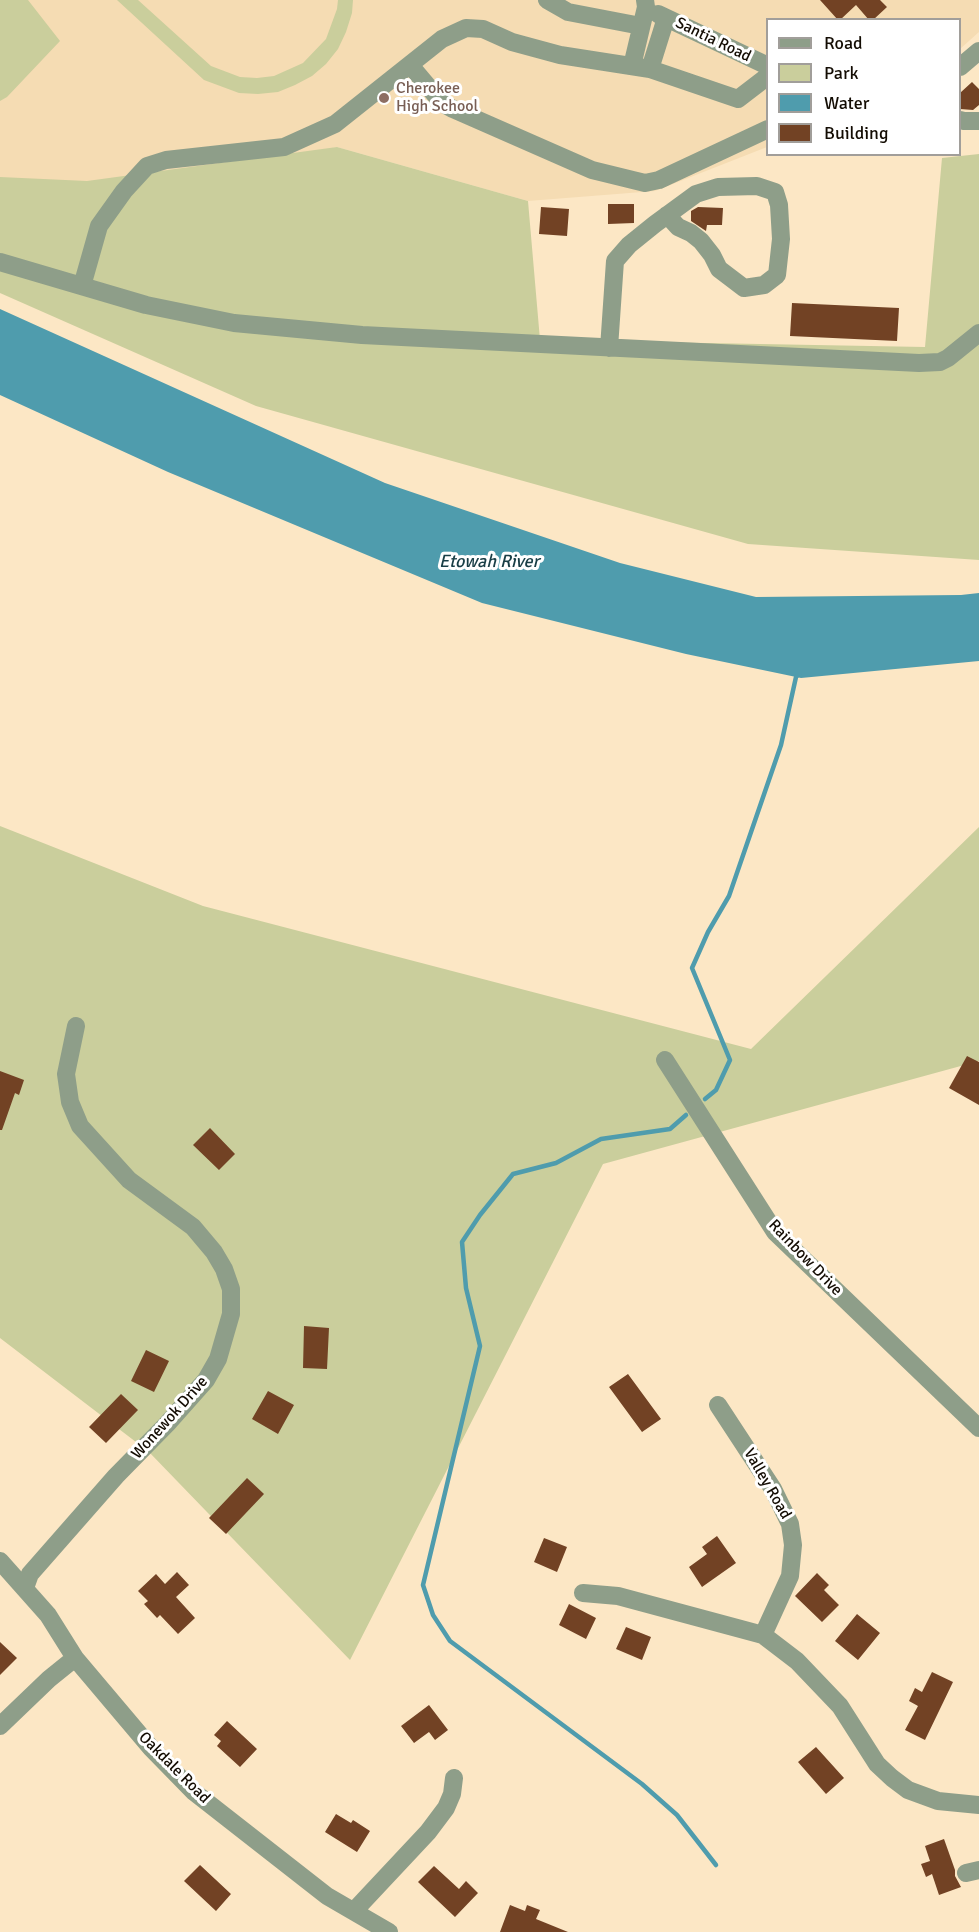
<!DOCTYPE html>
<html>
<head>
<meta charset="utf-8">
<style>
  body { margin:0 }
  #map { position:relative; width:979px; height:1932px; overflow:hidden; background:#fce7c5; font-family:Signika,sans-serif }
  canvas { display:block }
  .legend { position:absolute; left:766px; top:18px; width:195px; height:138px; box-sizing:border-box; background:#fff; border:2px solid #a19e9a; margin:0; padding:8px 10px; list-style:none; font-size:18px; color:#130c03 }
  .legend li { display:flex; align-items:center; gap:12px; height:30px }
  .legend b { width:30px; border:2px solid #a19e9a }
</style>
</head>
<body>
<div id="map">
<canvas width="979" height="1932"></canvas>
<ul class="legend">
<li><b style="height:8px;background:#8e9e89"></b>Road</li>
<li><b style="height:16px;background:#cace9c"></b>Park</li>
<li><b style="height:16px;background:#4f9cad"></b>Water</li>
<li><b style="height:16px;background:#724224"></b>Building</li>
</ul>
</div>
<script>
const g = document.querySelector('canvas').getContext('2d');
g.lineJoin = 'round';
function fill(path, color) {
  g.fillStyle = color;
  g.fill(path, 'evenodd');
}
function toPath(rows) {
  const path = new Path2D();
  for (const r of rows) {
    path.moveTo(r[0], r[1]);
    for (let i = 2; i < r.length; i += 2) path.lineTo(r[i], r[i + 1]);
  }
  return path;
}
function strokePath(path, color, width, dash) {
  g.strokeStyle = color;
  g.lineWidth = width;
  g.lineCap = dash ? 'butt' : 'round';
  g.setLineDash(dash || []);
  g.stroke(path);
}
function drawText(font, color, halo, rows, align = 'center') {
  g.font = font + ' Signika,sans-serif';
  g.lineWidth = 6;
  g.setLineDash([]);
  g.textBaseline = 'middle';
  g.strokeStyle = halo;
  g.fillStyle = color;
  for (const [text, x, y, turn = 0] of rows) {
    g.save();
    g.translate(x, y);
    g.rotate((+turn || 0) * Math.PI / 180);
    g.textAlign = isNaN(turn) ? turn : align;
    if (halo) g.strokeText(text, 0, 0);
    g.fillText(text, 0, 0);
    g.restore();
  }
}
const built = toPath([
  [0,0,979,0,979,32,960,49,960,20,768,20,767,147,655,191,528,201,337,147,0,237]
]);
const green = toPath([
  [0,0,28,0,60,41,7,97,0,101],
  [117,0,138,0,211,66,240,77,257,78,274,76,303,63,326,39,337,9,338,0,353,0,352,13,346,32,338,49,326,64,312,76,295,85,278,92,258,94,239,93,204,80],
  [337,147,528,201,540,340,925,347,942,158,979,154,979,560,748,544,256,406,0,293,0,177,87,181],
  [0,826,203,906,751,1049,979,827,979,1061,603,1164,350,1660,149,1452,0,1338]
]);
const water = toPath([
  [0,309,385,483,620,563,756,597,961,595,979,593,979,661,801,678,686,654,482,603,168,472,0,395]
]);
const stream = toPath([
  [705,1099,716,1090,730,1060,692,968,708,932,729,896,781,745,796,677,800,673],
  [686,1115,670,1129,601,1139,556,1163,513,1174,480,1215,462,1242,466,1288,480,1346,423,1585,433,1615,450,1641,642,1784,677,1815,716,1865]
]);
const building = toPath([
  [820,0,880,0,887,7,873,20,869,20,856,5,840,20,838,20],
  [972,82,979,89,979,105,973,110,960,109,960,93],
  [608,204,634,204,634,223,608,224],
  [541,207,569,209,567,236,539,234],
  [698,207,723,208,722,225,707,225,706,231,691,221,691,211],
  [792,303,899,308,897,341,790,336],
  [967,1056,979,1062,979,1105,949,1088],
  [0,1071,24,1080,19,1095,15,1093,2,1130,0,1130],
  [210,1128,235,1154,219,1170,193,1145],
  [304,1326,329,1328,327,1369,303,1368],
  [146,1350,169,1361,154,1392,131,1381],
  [628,1374,661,1419,642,1432,609,1387],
  [268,1391,294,1405,278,1434,252,1419],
  [121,1394,138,1410,106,1443,89,1427],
  [247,1478,264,1494,226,1534,209,1518],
  [717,1536,736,1563,702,1587,689,1567,707,1554,702,1547],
  [544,1538,567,1547,557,1572,534,1562],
  [177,1572,189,1585,176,1597,195,1618,178,1634,160,1615,157,1618,144,1604,148,1601,138,1591,156,1574,165,1584],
  [817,1573,829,1585,824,1590,839,1605,822,1622,795,1596],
  [569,1604,596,1618,586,1639,559,1625],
  [857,1614,880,1633,858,1660,835,1641],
  [626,1627,651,1637,642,1660,616,1649],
  [0,1642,17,1658,0,1675],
  [932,1672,953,1682,925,1740,905,1730,918,1706,909,1701,915,1688,922,1692],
  [429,1705,448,1730,435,1740,429,1732,414,1743,401,1726],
  [227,1721,257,1749,240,1767,217,1746,221,1741,214,1735],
  [816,1747,844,1778,826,1794,798,1762],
  [336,1814,351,1823,353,1820,370,1831,357,1852,325,1832],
  [944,1839,955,1870,955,1876,961,1887,939,1895,932,1874,926,1877,921,1864,930,1861,925,1846],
  [200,1865,231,1894,216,1911,184,1881],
  [434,1866,459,1889,466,1881,478,1893,455,1917,418,1882],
  [510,1905,525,1911,527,1905,540,1910,536,1919,568,1932,500,1932]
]);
const minor = toPath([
  [547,0,568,12,641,26],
  [658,14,768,66],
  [410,65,442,103,453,109,592,170,645,183,659,180,768,129],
  [632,66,646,7,645,0],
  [960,67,979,51],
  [650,69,666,18],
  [960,120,964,121,979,121],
  [0,262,146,305,234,323,362,335,919,363,940,362,948,358,979,333],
  [82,286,99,226,124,191,147,166,166,160,284,147,335,124,442,39,466,28,483,29,512,42,560,55,650,69,738,99,768,76],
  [609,348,615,261,629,245,655,224,696,194,718,187,757,186,775,192,779,205,781,239,777,275,764,285,744,288,719,269,712,255,701,241,691,233,678,227,667,215],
  [665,1060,775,1232,979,1428],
  [718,1405,773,1489,790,1524,793,1545,790,1576,763,1635],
  [0,1561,48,1615,75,1658,151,1748,194,1792,327,1896,389,1932],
  [25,1588,30,1574,116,1476,167,1424,206,1380,218,1359,231,1314,231,1289,224,1269,214,1252,193,1227,129,1180,80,1126,70,1102,66,1074,76,1026],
  [583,1593,618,1596,763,1635,797,1661,840,1706,877,1764,892,1778,908,1790,938,1801,979,1805],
  [0,1726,49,1679,75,1658],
  [966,1873,979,1870],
  [354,1911,428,1832,446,1808,452,1794,454,1778]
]);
const markers = [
  [384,98,6,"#8d6e63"]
];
const streetNames = [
  ["Santia Road",713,40,26],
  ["Rainbow Drive",805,1258,46],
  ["Wonewok Drive",170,1418,-48],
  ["Valley Road",767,1484,60],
  ["Oakdale Road",174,1768,45]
];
const educationNames = [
  ["Cherokee",396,89],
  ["High School",396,107]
];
const waterNames = [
  ["Etowah River",489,562]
];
fill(built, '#f5dcb3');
fill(green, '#cace9c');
fill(water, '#4f9cad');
strokePath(stream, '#4f9cad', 4.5);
fill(building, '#724224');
strokePath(minor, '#8e9e89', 18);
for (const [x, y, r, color] of markers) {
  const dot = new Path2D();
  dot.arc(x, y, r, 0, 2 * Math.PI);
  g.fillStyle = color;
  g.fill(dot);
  strokePath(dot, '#fff', 2);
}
drawText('16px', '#130c03', '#fff', streetNames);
drawText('16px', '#785e54', '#fff', educationNames, 'left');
drawText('italic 18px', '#193e46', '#fff', waterNames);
</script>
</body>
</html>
